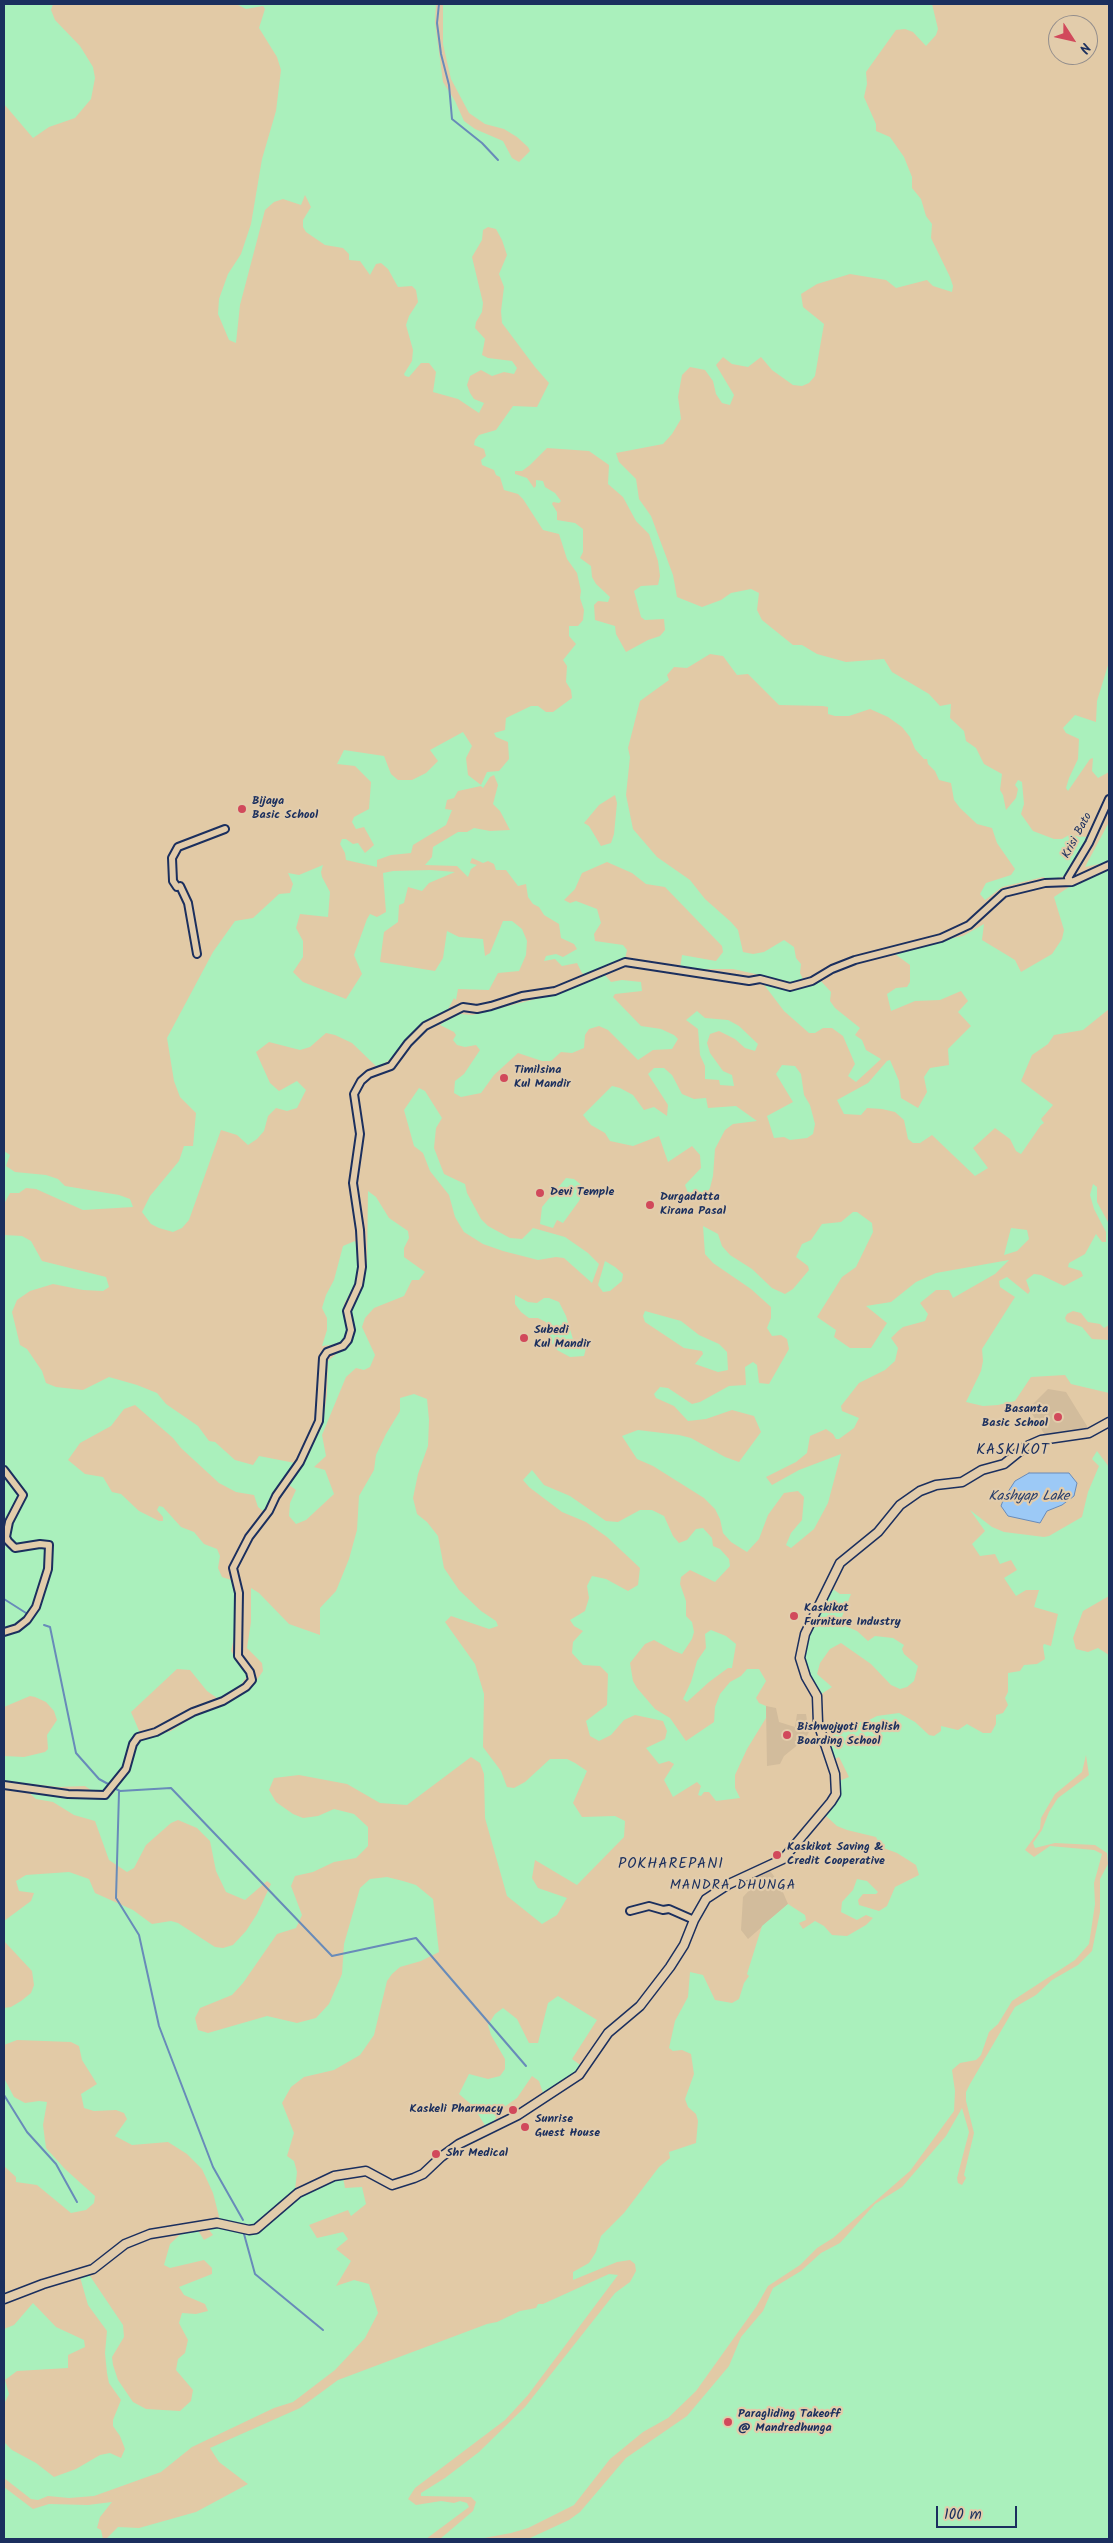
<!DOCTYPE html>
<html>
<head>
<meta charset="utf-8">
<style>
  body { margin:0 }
  #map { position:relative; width:1113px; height:2543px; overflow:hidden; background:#e2caa6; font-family:Kalam,sans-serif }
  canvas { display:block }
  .frame { position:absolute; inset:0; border:5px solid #1b2f5e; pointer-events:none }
  .north { position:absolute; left:1048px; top:15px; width:50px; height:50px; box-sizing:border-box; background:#e2ccab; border:1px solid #928d8c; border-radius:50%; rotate:125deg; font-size:14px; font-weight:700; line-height:20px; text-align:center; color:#1b2f5e }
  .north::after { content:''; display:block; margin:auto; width:18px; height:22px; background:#d1495b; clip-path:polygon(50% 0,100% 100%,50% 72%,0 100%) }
  .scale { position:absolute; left:936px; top:2506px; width:81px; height:22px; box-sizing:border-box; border:2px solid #1b2f5e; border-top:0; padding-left:6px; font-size:15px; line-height:18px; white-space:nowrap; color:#1b2f5e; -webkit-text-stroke:4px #e2ccab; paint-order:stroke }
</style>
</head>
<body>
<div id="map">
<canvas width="1113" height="2543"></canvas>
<div class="frame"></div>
<div class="north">N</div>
<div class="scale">100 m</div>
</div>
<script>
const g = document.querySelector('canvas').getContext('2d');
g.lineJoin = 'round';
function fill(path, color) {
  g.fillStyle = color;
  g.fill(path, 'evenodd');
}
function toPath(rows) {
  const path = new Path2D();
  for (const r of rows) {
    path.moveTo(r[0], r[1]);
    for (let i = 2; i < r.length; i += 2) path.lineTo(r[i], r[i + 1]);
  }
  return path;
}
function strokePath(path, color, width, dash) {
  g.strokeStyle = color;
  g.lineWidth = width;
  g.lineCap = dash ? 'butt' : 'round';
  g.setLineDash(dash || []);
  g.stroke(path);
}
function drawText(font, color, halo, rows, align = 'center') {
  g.font = font + ' Kalam,sans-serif';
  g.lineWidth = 4.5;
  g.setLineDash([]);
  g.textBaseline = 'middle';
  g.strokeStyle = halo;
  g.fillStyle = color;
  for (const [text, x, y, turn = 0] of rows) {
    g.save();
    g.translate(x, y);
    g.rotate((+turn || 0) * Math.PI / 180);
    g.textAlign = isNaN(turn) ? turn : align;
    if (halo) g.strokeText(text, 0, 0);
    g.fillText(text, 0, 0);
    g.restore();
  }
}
const built = toPath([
  [1048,1389,1066,1392,1087,1426,1085,1432,1046,1437,1031,1412,1031,1406],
  [766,1706,776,1708,779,1722,795,1727,797,1714,806,1714,809,1732,805,1739,784,1756,780,1764,767,1766],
  [768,1868,779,1883,788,1904,748,1939,741,1930,743,1897,755,1884,753,1876]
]);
const green = toPath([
  [4,4,53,4,51,10,55,20,80,46,93,67,95,78,91,99,75,118,49,127,33,138,4,104],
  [236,4,436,4,435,22,443,82,455,101,464,121,475,129,503,141,512,158,519,162,530,151,528,147,517,137,504,129,485,124,469,113,451,79,443,44,443,4,932,4,938,29,936,35,926,46,913,32,905,29,896,30,866,72,867,84,864,97,876,124,876,131,890,137,904,157,912,177,912,188,921,199,926,216,932,224,931,238,950,277,953,286,952,292,933,286,927,280,896,288,886,280,850,274,817,284,801,294,803,307,824,324,815,376,809,383,802,386,793,385,772,370,761,357,748,367,732,364,723,357,716,365,734,395,730,405,722,403,716,394,713,381,705,370,690,367,682,375,678,397,681,419,672,434,663,444,616,453,619,462,636,479,639,499,651,516,673,575,677,597,702,607,721,600,731,593,751,589,759,593,757,610,762,620,793,645,802,645,817,654,846,662,884,659,892,672,929,694,940,706,951,704,950,718,964,731,966,741,976,748,984,764,1002,774,1000,790,1003,795,1006,810,1016,798,1018,789,1015,785,1018,780,1022,782,1024,804,1021,814,1033,831,1054,839,1062,839,1069,835,1087,837,1065,876,1050,880,1043,877,1002,887,985,900,980,894,986,883,1011,875,1015,869,997,843,992,828,977,824,960,808,954,800,951,783,939,780,935,771,928,764,927,759,924,759,915,749,910,737,902,727,888,717,870,709,849,716,835,716,828,714,828,707,823,706,779,705,748,674,737,675,723,656,710,654,687,668,674,667,667,675,669,680,640,701,628,748,630,757,626,795,633,829,657,857,690,880,705,899,731,922,738,930,743,952,753,954,764,952,784,940,794,947,796,958,801,964,800,973,804,981,791,982,733,969,680,969,682,955,716,961,723,952,722,946,665,887,646,884,632,873,607,862,582,873,575,889,564,900,570,903,576,901,597,909,601,923,594,934,595,941,623,945,627,950,625,959,586,975,582,973,577,963,562,966,555,959,544,961,546,956,556,954,563,957,577,949,574,944,561,938,559,924,544,915,539,907,533,904,528,897,526,884,518,886,506,870,496,870,494,864,488,861,483,863,472,858,470,863,477,865,471,869,468,877,457,866,425,865,432,857,433,847,458,832,467,832,474,828,490,831,510,830,500,811,493,804,498,785,494,775,490,777,483,788,481,786,458,791,454,798,447,800,445,809,452,810,446,825,413,845,411,853,391,855,377,860,377,867,346,860,345,853,340,844,342,839,346,839,353,844,358,843,365,853,374,845,364,827,356,829,352,822,354,817,369,809,371,782,355,766,337,764,344,750,384,756,391,774,398,780,412,780,426,773,438,761,430,750,463,732,472,746,466,758,468,775,481,785,487,772,499,771,509,759,508,742,496,737,494,733,505,730,506,718,531,706,538,706,546,712,553,712,572,698,571,690,566,682,567,666,563,660,576,644,569,636,569,626,578,626,583,620,584,610,580,598,581,591,577,573,567,559,559,534,543,530,523,499,518,494,504,490,500,477,496,475,494,470,482,465,481,460,486,456,484,449,474,445,475,440,479,435,496,430,513,406,537,407,549,383,535,367,502,323,501,311,504,287,499,274,507,255,502,240,496,229,488,227,483,230,482,240,472,257,483,303,482,312,476,322,475,328,485,339,482,355,488,358,512,361,517,368,514,374,504,372,492,376,481,370,470,376,467,385,470,393,474,399,484,403,479,413,458,399,433,392,436,372,429,363,421,363,409,377,405,376,404,374,412,361,413,350,406,325,409,316,418,302,416,290,412,286,398,287,388,269,381,263,376,264,370,275,360,261,349,260,349,254,343,248,325,245,306,232,303,227,303,220,311,207,305,195,301,205,283,199,274,202,265,210,240,305,236,343,229,340,218,314,219,299,228,274,241,254,251,224,262,159,276,111,281,70,277,57,259,28,265,9,263,6,246,9],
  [547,448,589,451,609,465,608,484,623,497,636,521,649,534,658,561,660,576,658,585,641,586,634,591,641,617,645,620,664,619,665,630,660,636,648,640,626,652,616,634,615,626,595,620,594,605,598,601,608,602,610,597,596,584,592,577,591,566,580,558,583,552,583,529,575,523,557,520,557,512,552,504,553,502,559,503,561,501,555,493,545,487,543,481,536,480,536,486,534,488,527,478,515,474,515,471,522,471,530,465],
  [615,795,617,803,614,834,611,843,601,846,589,826,584,823,599,805],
  [1109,662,1109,772,1098,778,1092,771,1093,758,1090,759,1068,791,1066,788,1069,778,1078,759,1079,739,1066,733,1063,728,1075,715,1096,722,1097,701],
  [1109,822,1109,862,1085,867],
  [323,865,321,872,322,877,330,892,328,917,300,914,296,928,303,941,303,957,293,972,303,982,346,999,362,974,354,955,367,919,370,914,377,917,386,912,383,873,393,871,431,870,455,872,429,883,422,891,408,887,404,903,399,905,398,922,384,932,380,962,435,971,443,958,447,931,459,937,483,939,485,956,490,953,503,921,512,921,522,929,527,941,526,955,519,971,498,973,489,990,458,989,456,1000,454,998,446,1013,417,1028,393,1057,378,1068,352,1043,335,1035,326,1033,310,1047,300,1050,269,1042,256,1052,270,1083,279,1091,297,1081,306,1090,297,1108,287,1111,276,1108,268,1116,264,1131,257,1139,248,1145,237,1135,221,1130,189,1220,182,1228,173,1232,159,1228,151,1224,142,1212,150,1196,179,1161,184,1146,193,1146,196,1113,180,1097,174,1081,167,1038,213,952,235,921,253,918,279,894,290,893,293,884,288,873,299,875],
  [1109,868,1109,1009,1083,1030,1054,1035,1048,1044,1032,1055,1021,1081,1053,1105,1041,1119,1044,1123,1041,1125,1021,1154,1016,1151,1010,1139,995,1128,973,1148,988,1168,975,1176,932,1135,920,1143,913,1143,908,1139,904,1120,895,1112,882,1109,867,1108,861,1115,844,1114,837,1100,868,1083,887,1061,890,1060,899,1081,901,1098,918,1108,927,1092,924,1077,930,1068,949,1065,948,1049,971,1026,958,1012,968,1001,961,991,940,1000,915,1001,891,1011,887,994,896,988,907,987,910,982,910,965,895,954,923,944,963,936,984,924,982,940,1015,960,1021,972,1052,954,1062,939,1064,930,1054,897,1078,881],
  [604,974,611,982,622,980,641,982,642,991,615,994,613,997,641,1026,661,1029,674,1035,678,1039,672,1049,653,1050,638,1060,608,1030,599,1026,589,1029,585,1035,584,1048,572,1053,561,1052,551,1061,542,1061,518,1053,494,1075,481,1093,461,1097,454,1093,455,1081,464,1074,480,1050,476,1045,465,1047,457,1045,453,1040,456,1035,454,1032,440,1025,444,1022,460,1014,473,1015,563,992],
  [820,980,831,992,830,1001,835,1008,860,1028,855,1035,862,1040,866,1050,881,1059,856,1082,848,1076,855,1064,843,1036,832,1028,823,1028,815,1033,809,1033,784,1011,762,982,790,991],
  [697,1011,705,1018,728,1020,739,1026,758,1044,755,1051,745,1048,735,1039,719,1031,710,1034,707,1043,710,1053,723,1071,732,1075,734,1086,720,1085,719,1080,705,1079,705,1066,700,1055,698,1029,686,1020],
  [782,1065,795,1066,801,1074,804,1095,810,1105,815,1124,813,1134,807,1138,790,1140,784,1137,774,1138,767,1116,793,1102,776,1074],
  [654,1068,664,1068,672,1075,682,1094,694,1099,706,1098,708,1108,736,1106,757,1121,733,1124,725,1130,715,1149,713,1176,710,1188,704,1198,694,1201,688,1193,685,1185,701,1168,700,1155,692,1146,668,1162,659,1136,633,1146,610,1141,605,1133,591,1125,583,1115,612,1086,620,1088,633,1095,644,1110,654,1107,667,1116,668,1105,648,1074],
  [419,1088,425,1091,442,1118,436,1128,434,1148,444,1174,465,1184,467,1193,481,1219,488,1226,510,1238,522,1239,533,1228,565,1237,588,1253,599,1264,592,1283,564,1258,556,1257,538,1260,503,1251,483,1244,464,1232,455,1217,449,1195,430,1171,423,1153,414,1146,404,1110],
  [4,1151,10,1155,6,1166,15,1172,46,1175,58,1179,65,1186,119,1195,130,1199,133,1207,83,1210,36,1189,26,1188,19,1193,10,1193,4,1204],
  [566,1178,574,1179,585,1188,579,1201,563,1223,557,1220,553,1228,540,1224,542,1207],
  [1093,1184,1097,1187,1097,1202,1109,1224,1109,1325,1104,1328,1100,1324,1088,1322,1081,1313,1073,1311,1067,1314,1065,1318,1067,1322,1082,1327,1092,1339,1109,1340,1109,1393,1071,1384,1065,1375,1031,1377,1015,1401,998,1405,983,1406,966,1402,981,1371,983,1361,982,1349,1015,1297,1000,1287,999,1281,1007,1277,1028,1294,1030,1291,1026,1280,1034,1274,1041,1275,1064,1286,1083,1276,1081,1271,1068,1267,1069,1263,1085,1254,1096,1234,1102,1242,1106,1242,1106,1232,1094,1209,1090,1195],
  [368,1191,376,1197,389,1218,408,1231,409,1238,404,1248,404,1257,425,1272,419,1280,412,1280,404,1296,374,1308,365,1318,362,1327,375,1355,370,1367,364,1370,356,1368,346,1377,322,1435,326,1456,314,1467,325,1470,334,1494,306,1520,296,1524,289,1516,290,1503,296,1490,289,1485,303,1466,323,1424,327,1394,328,1361,349,1343,350,1310,364,1281,367,1263],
  [853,1212,857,1212,872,1223,873,1232,856,1267,842,1277,817,1317,836,1330,834,1337,850,1348,871,1348,887,1323,866,1306,891,1302,916,1282,936,1273,1009,1260,995,1274,953,1298,949,1290,936,1290,920,1303,928,1314,925,1321,903,1327,898,1331,891,1338,898,1348,895,1361,885,1370,859,1383,841,1406,842,1411,859,1418,854,1428,839,1439,836,1439,833,1434,826,1429,810,1436,807,1453,796,1462,766,1477,772,1485,799,1470,841,1454,828,1503,814,1529,791,1548,786,1545,791,1533,802,1520,804,1497,798,1491,784,1493,768,1515,759,1539,747,1552,731,1542,723,1533,720,1519,715,1509,704,1498,653,1466,637,1459,622,1436,638,1430,679,1435,691,1438,725,1457,739,1462,761,1432,754,1416,732,1410,706,1419,688,1421,674,1406,656,1398,654,1394,660,1387,668,1388,692,1404,700,1402,729,1386,746,1385,745,1367,753,1362,757,1365,759,1383,769,1384,789,1349,787,1339,781,1335,772,1336,767,1328,771,1318,771,1307,751,1289,713,1263,705,1254,703,1226,718,1234,722,1246,730,1255,752,1269,772,1288,785,1294,793,1289,809,1270,808,1266,796,1257,802,1244,811,1240,822,1224,841,1222],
  [1011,1228,1027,1230,1029,1239,1017,1251,1004,1255],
  [4,1235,22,1236,31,1241,42,1261,106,1277,109,1287,103,1291,83,1290,53,1284,30,1291,17,1300,12,1312,20,1345,27,1349,42,1371,46,1383,56,1387,83,1390,109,1377,137,1385,157,1393,166,1404,198,1426,209,1441,215,1442,235,1460,253,1465,259,1456,295,1463,287,1480,268,1507,263,1511,258,1507,254,1495,236,1492,219,1483,181,1448,173,1438,135,1405,124,1409,111,1426,80,1443,68,1460,85,1474,103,1477,112,1492,121,1494,139,1511,159,1521,163,1521,163,1517,157,1510,159,1506,163,1507,181,1527,194,1532,204,1544,217,1549,220,1556,218,1568,222,1577,231,1580,237,1603,236,1629,231,1651,247,1676,240,1686,222,1698,217,1698,207,1691,190,1670,177,1669,131,1712,140,1733,133,1740,125,1767,108,1790,94,1792,85,1786,59,1787,4,1781,4,1756,24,1757,45,1752,48,1749,47,1735,57,1720,54,1711,46,1702,35,1697,30,1696,4,1707],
  [355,1241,360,1262,357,1280,344,1304,343,1313,348,1331,346,1338,338,1344,322,1346,327,1330,327,1318,322,1308,326,1295,334,1280,343,1246],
  [605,1261,615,1267,623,1274,622,1281,610,1291,603,1292,598,1285],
  [515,1295,528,1302,537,1303,544,1298,549,1298,559,1302,566,1316,575,1346,586,1348,584,1356,570,1357,557,1350,551,1342,546,1322,538,1318,529,1318,521,1312,515,1304],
  [645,1311,681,1321,699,1335,719,1344,727,1352,728,1370,718,1372,695,1364,703,1354,702,1351,684,1348,645,1322,643,1316],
  [414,1394,427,1399,429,1420,428,1446,418,1474,413,1498,417,1514,427,1522,438,1536,444,1568,459,1590,481,1611,496,1621,498,1626,489,1629,451,1616,445,1622,475,1664,484,1694,483,1747,501,1771,507,1787,514,1788,525,1782,550,1759,567,1759,575,1763,587,1771,573,1803,582,1817,615,1816,625,1821,624,1837,577,1885,535,1860,532,1878,538,1888,567,1898,557,1915,542,1924,507,1896,485,1818,484,1774,480,1763,471,1757,407,1805,380,1803,347,1784,299,1775,274,1778,269,1790,276,1802,293,1814,303,1818,318,1816,334,1809,354,1814,368,1827,368,1846,356,1858,334,1862,313,1872,295,1876,291,1886,302,1915,296,1928,277,1934,243,1983,232,1995,200,2008,195,2018,198,2030,208,2033,267,2016,297,2023,316,2018,329,2004,342,1974,344,1944,360,1888,370,1879,387,1877,403,1881,416,1885,433,1899,439,1952,421,1961,400,1967,392,1974,387,1981,374,2035,360,2055,334,2070,304,2077,291,2087,282,2103,294,2133,287,2156,294,2161,297,2172,295,2190,253,2225,220,2220,213,2193,202,2169,187,2154,168,2142,132,2145,115,2136,127,2119,124,2113,116,2110,94,2111,84,2108,81,2094,97,2084,82,2060,79,2046,71,2042,17,2040,4,2045,4,2008,11,2007,21,2001,31,1993,34,1985,32,1971,4,1941,4,1921,31,1901,34,1893,19,1891,16,1881,26,1875,69,1872,89,1879,95,1893,133,1910,152,1924,171,1921,178,1923,215,1947,223,1948,233,1945,246,1931,257,1914,271,1884,267,1881,245,1900,226,1892,216,1871,210,1841,197,1828,178,1820,171,1823,146,1845,134,1868,127,1872,109,1860,95,1821,74,1815,53,1802,36,1799,25,1789,108,1798,113,1794,128,1770,136,1746,142,1739,171,1731,191,1718,230,1702,252,1687,263,1671,262,1663,247,1648,251,1622,251,1588,259,1593,289,1624,320,1635,320,1608,336,1591,349,1559,357,1530,359,1496,374,1470,376,1455,386,1434,400,1411,400,1398],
  [1097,1451,1109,1467,1109,1596,1083,1611,1073,1638,1076,1649,1088,1652,1098,1648,1109,1655,1109,2539,528,2539,569,2520,580,2512,626,2458,687,2416,729,2366,741,2337,763,2311,773,2288,801,2271,821,2253,840,2243,875,2204,902,2187,946,2136,962,2108,969,2132,957,2178,958,2183,962,2185,966,2178,964,2175,974,2133,966,2101,966,2092,970,2084,1015,2007,1036,1995,1052,1980,1078,1965,1092,1951,1100,1912,1100,1879,1108,1864,1107,1853,1095,1845,1055,1843,1035,1848,1033,1843,1042,1830,1049,1812,1058,1798,1089,1775,1086,1755,1082,1772,1055,1794,1041,1818,1040,1829,1025,1850,1034,1857,1050,1846,1094,1850,1102,1854,1094,1883,1095,1904,1089,1944,1075,1960,1012,2001,998,2024,989,2032,981,2055,976,2060,960,2063,952,2070,955,2091,954,2111,910,2171,833,2238,817,2248,800,2265,768,2286,756,2307,696,2391,668,2418,643,2432,610,2459,574,2505,528,2528,511,2533,479,2539,440,2539,473,2511,476,2502,471,2497,421,2496,421,2493,445,2478,479,2452,525,2407,615,2293,630,2282,636,2271,635,2264,630,2260,617,2262,573,2280,573,2272,589,2263,596,2252,601,2236,624,2213,659,2167,670,2158,669,2152,696,2143,698,2121,696,2114,688,2107,685,2099,694,2074,691,2054,682,2050,673,2051,669,2048,675,2021,688,1997,690,1972,703,1975,715,2000,732,2003,739,1999,744,1983,749,1976,747,1974,762,1926,788,1904,805,1915,806,1920,799,1923,803,1929,815,1921,824,1926,832,1935,847,1936,866,1925,873,1918,866,1915,857,1920,841,1912,842,1902,853,1890,857,1879,867,1881,878,1892,876,1894,863,1894,858,1900,859,1905,879,1911,887,1906,895,1887,919,1875,916,1865,897,1853,881,1847,876,1837,847,1830,837,1826,826,1816,832,1806,839,1781,849,1777,839,1757,832,1760,829,1746,833,1735,837,1733,837,1723,865,1722,877,1716,899,1713,915,1722,929,1735,934,1736,941,1731,941,1726,958,1730,967,1724,983,1733,991,1733,996,1724,996,1715,1003,1713,1008,1705,1005,1698,1008,1692,1008,1673,1020,1671,1024,1665,1037,1664,1045,1659,1043,1646,1044,1644,1051,1646,1058,1614,1034,1607,1039,1590,1026,1590,1016,1596,1004,1578,1017,1570,1011,1560,1000,1564,995,1554,980,1556,972,1544,985,1531,970,1510,992,1527,1004,1532,1044,1537,1049,1536,1082,1517,1088,1492,1099,1466,1092,1459],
  [532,1470,544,1485,570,1496,606,1521,618,1522,640,1510,652,1510,664,1516,673,1536,679,1543,687,1540,696,1529,703,1528,712,1538,713,1546,720,1549,729,1559,730,1566,715,1582,690,1570,681,1577,680,1584,686,1601,686,1616,692,1622,694,1632,692,1639,682,1654,674,1651,654,1640,645,1644,630,1663,633,1681,637,1688,655,1709,670,1718,686,1741,714,1722,715,1707,720,1694,730,1682,741,1676,747,1669,759,1669,766,1681,756,1698,759,1703,766,1706,766,1718,747,1749,735,1775,735,1788,740,1798,716,1801,709,1792,704,1792,701,1796,698,1795,701,1786,697,1782,673,1797,664,1780,674,1764,669,1761,659,1764,646,1748,665,1739,667,1731,663,1721,635,1715,624,1720,611,1735,599,1741,590,1736,586,1721,607,1705,608,1674,600,1666,583,1665,572,1653,573,1642,583,1631,574,1626,570,1620,585,1611,589,1598,587,1586,592,1576,606,1579,628,1591,638,1585,640,1568,607,1537,586,1522,562,1512,529,1487,523,1480],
  [830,1587,840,1594,851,1594,841,1619,843,1625,857,1631,868,1641,875,1636,893,1638,904,1645,902,1649,904,1654,918,1666,914,1681,907,1687,900,1689,891,1685,871,1664,841,1643,830,1649,820,1663,817,1674,832,1687,820,1695,802,1657,806,1639],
  [711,1630,726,1636,736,1644,732,1668,728,1668,709,1682,687,1702,683,1699,691,1682,697,1661,706,1648,705,1634],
  [558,1996,597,2020,572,2059,583,2067,543,2093,539,2081,532,2076,517,2098,500,2110,493,2123,486,2127,473,2106,459,2094,469,2074,488,2079,500,2076,505,2069,505,2059,491,2035,488,2025,495,2014,503,2008,517,2019,529,2043,538,2043,548,2003],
  [4,2078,14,2097,25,2103,39,2101,47,2102,43,2125,46,2148,65,2169,95,2196,94,2203,86,2210,71,2213,37,2185,16,2182,16,2177,4,2166],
  [343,2177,345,2188,362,2187,366,2204,351,2216,348,2210,309,2225,317,2238,343,2232,348,2239,336,2249,351,2261,336,2286,354,2280,369,2284,378,2313,365,2338,335,2370,293,2402,274,2408,192,2447,161,2472,94,2496,69,2498,48,2496,38,2500,31,2499,4,2478,4,2442,12,2450,36,2463,54,2477,76,2469,100,2455,110,2453,121,2458,125,2449,120,2436,113,2426,113,2420,121,2400,109,2383,107,2373,105,2353,107,2331,88,2305,80,2277,88,2273,123,2325,124,2337,112,2357,113,2365,118,2380,133,2402,146,2409,180,2411,191,2401,193,2390,176,2370,178,2359,185,2353,188,2340,179,2323,182,2313,196,2314,208,2311,205,2304,184,2295,179,2287,212,2274,212,2268,204,2260,170,2268,164,2265,170,2244,184,2231,197,2229,204,2240,213,2235,207,2227,216,2224,258,2232,306,2192],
  [609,2274,618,2275,528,2395,505,2420,415,2488,408,2499,416,2505,441,2501,454,2503,460,2501,467,2503,469,2507,426,2539,106,2539,118,2527,139,2528,196,2512,248,2484,219,2462,210,2448,300,2408,338,2380,487,2324,497,2322,520,2311,536,2308,538,2304,543,2304],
  [33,2303,56,2327,84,2340,85,2347,68,2355,68,2368,17,2371,5,2380,9,2394,4,2404,4,2329,14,2325],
  [4,2487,33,2509,49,2504,88,2505,112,2502,100,2517,97,2528,101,2530,103,2539,4,2539]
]);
const water = toPath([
  [1029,1473,1069,1473,1077,1483,1074,1496,1062,1505,1047,1511,1040,1523,1008,1516,1001,1506,1004,1498,1015,1481,1029,1473]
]);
const stream = toPath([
  [439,4,437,23,441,54,449,85,452,119,482,143,498,160],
  [4,1599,26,1613],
  [44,1625,50,1627,76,1753,99,1779,110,1785],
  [114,1788,120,1791,171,1788,332,1956,416,1938,526,2066],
  [119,1792,116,1898,139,1935,159,2026,213,2167,243,2220],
  [4,2095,27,2132,56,2164,77,2202],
  [244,2234,255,2274,323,2330]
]);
const minor = toPath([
  [1072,882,1068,878,1089,843,1109,799],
  [197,954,188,903,180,886,177,887,173,881,172,858,178,847,225,829],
  [4,1470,23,1495,9,1522,6,1537,8,1541,15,1548,40,1544,49,1545,48,1569,36,1607,27,1620,17,1628,4,1632],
  [4,1785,68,1794,105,1795,126,1769,133,1744,138,1737,156,1732,193,1712,223,1701,246,1687,252,1680,250,1672,238,1656,239,1593,233,1568,249,1537,269,1511,276,1496,300,1462,319,1421,323,1358,327,1352,343,1346,348,1340,351,1330,347,1311,359,1285,362,1267,360,1230,353,1183,360,1134,354,1094,361,1081,369,1074,391,1066,408,1043,425,1026,463,1007,477,1009,491,1006,522,996,555,991,625,962,749,981,760,979,790,987,812,981,832,969,855,960,941,938,969,925,1004,893,1045,883,1072,882,1109,865],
  [630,1911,649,1906,663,1910,669,1909,694,1920]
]);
const tertiary = toPath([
  [4,2299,43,2284,93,2269,125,2244,150,2234,217,2223,249,2230,256,2229,298,2193,334,2176,366,2171,392,2185,414,2178,423,2174,441,2157,459,2144,518,2115,579,2075,608,2033,640,2006,670,1967,684,1945,694,1920,706,1899,729,1884,783,1859,831,1802,836,1794,835,1774,818,1723,817,1696,806,1677,800,1658,805,1634,840,1563,878,1532,900,1505,920,1491,936,1485,962,1482,982,1470,1004,1464,1025,1447,1041,1440,1089,1433,1109,1422]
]);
const markers = [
  [242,809,5,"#d1495b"],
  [504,1078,5,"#d1495b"],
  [540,1193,5,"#d1495b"],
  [650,1205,5,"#d1495b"],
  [524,1338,5,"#d1495b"],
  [1058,1417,5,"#d1495b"],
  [794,1616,5,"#d1495b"],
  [787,1735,5,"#d1495b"],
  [777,1855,5,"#d1495b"],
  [513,2110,5,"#d1495b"],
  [525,2127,5,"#d1495b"],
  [436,2154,5,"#d1495b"],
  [728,2422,5,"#d1495b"]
];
const poiNames = [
  ["Bijaya",252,802],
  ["Basic School",252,816],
  ["Timilsina",514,1071],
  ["Kul Mandir",514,1085],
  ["Devi Temple",550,1193],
  ["Durgadatta",660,1198],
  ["Kirana Pasal",660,1212],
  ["Subedi",534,1331],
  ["Kul Mandir",534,1345],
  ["Basanta",1048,1410,"right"],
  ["Basic School",1048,1424,"right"],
  ["Kaskikot",804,1609],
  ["Furniture Industry",804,1623],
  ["Bishwojyoti English",797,1728],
  ["Boarding School",797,1742],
  ["Kaskikot Saving &",787,1848],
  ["Credit Cooperative",787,1862],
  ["Kaskeli Pharmacy",503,2110,"right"],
  ["Sunrise",535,2120],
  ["Guest House",535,2134],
  ["Shr Medical",446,2154],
  ["Paragliding Takeoff",738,2415],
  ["@ Mandredhunga",738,2429]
];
const streetNames = [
  ["Krisi Bato",1078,836,-62]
];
const waterNames = [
  ["Kashyap Lake",1029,1498]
];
const neighbourhoodNames = [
  ["MANDRA DHUNGA",733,1887]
];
const quarterNames = [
  ["KASKIKOT",1013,1451],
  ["POKHAREPANI",671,1865]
];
fill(built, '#d2bc9c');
fill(green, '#aaf0bc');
fill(water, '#9cc9f6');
strokePath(water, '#688bb9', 1);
strokePath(stream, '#688bb9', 2);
strokePath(minor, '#1b2f5e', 10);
strokePath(tertiary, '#1b2f5e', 11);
strokePath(minor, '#e2ccab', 6);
strokePath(tertiary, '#e2ccab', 8);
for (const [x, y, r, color] of markers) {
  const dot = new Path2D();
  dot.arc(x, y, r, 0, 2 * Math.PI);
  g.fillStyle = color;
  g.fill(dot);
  strokePath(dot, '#e2ccab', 2);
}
drawText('bold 12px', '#1b2f5e', '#e2ccab', poiNames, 'left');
drawText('12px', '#1b2f5e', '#e2ccab', streetNames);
drawText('italic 14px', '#283e6d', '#e2ccab', waterNames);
g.letterSpacing = '1px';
drawText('14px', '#1b2f5e', '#e2ccab', neighbourhoodNames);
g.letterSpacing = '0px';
g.letterSpacing = '1px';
drawText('15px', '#1b2f5e', '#e2ccab', quarterNames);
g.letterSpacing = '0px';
</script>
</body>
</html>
